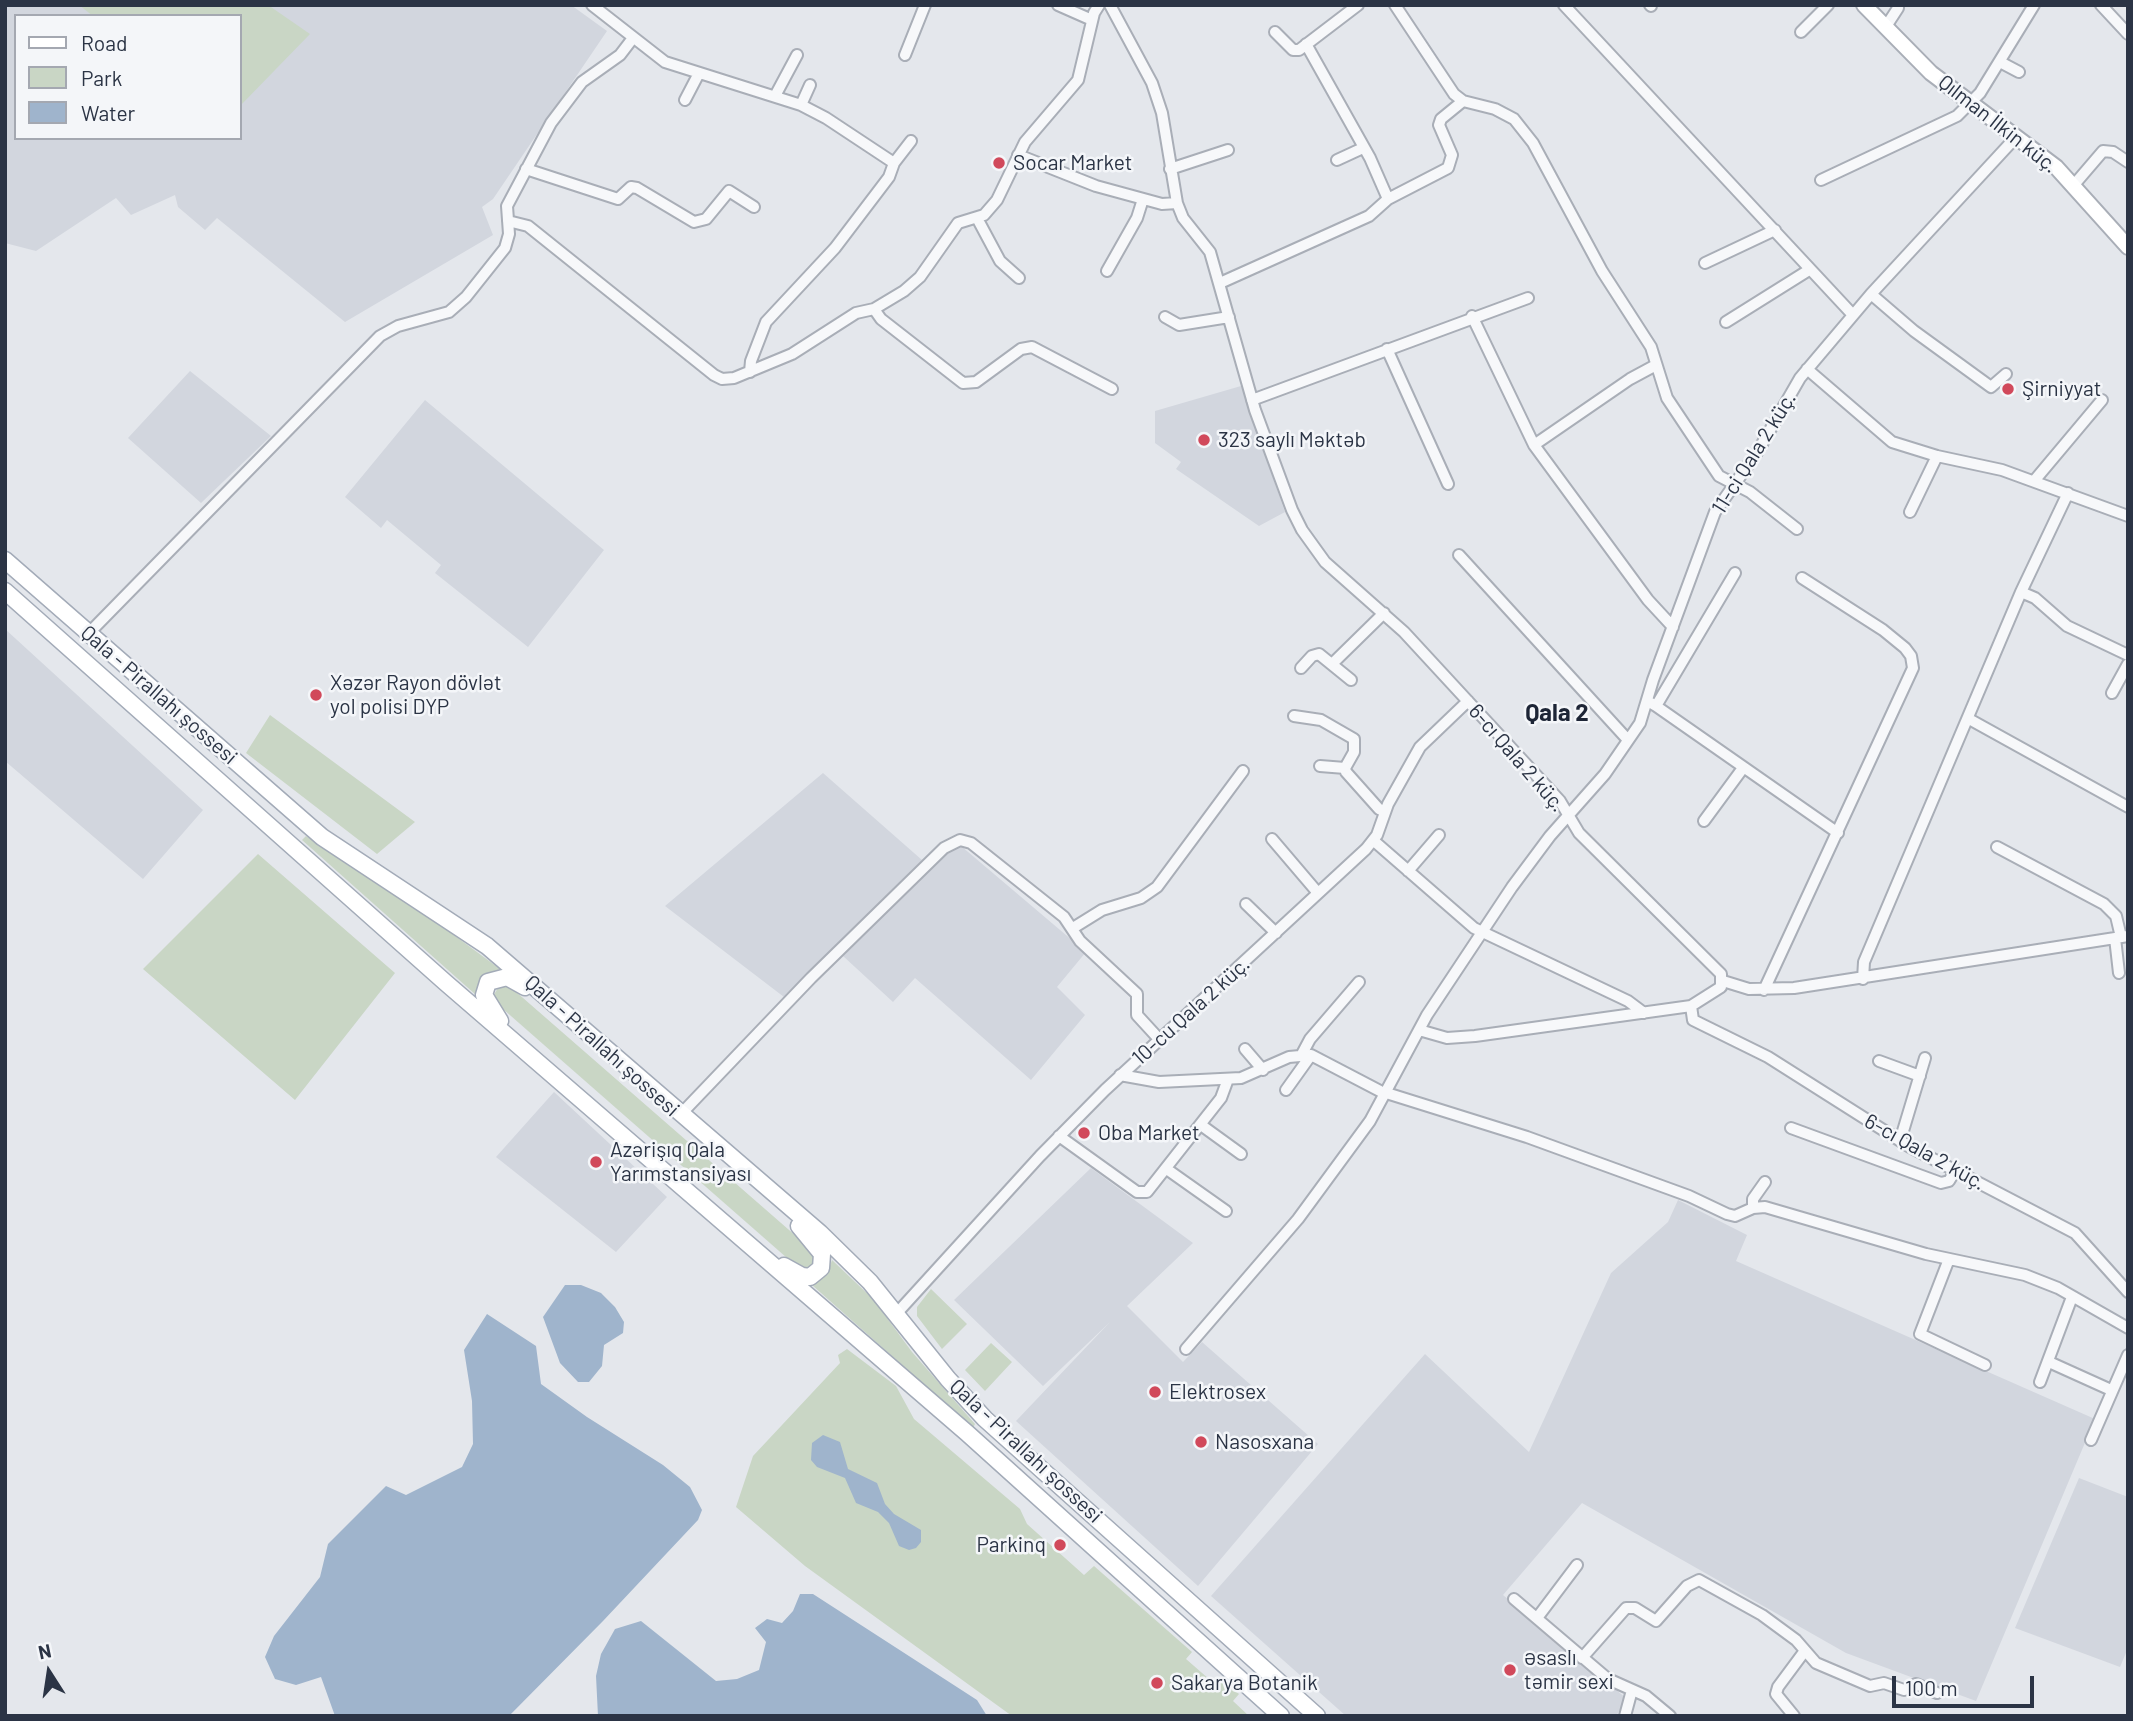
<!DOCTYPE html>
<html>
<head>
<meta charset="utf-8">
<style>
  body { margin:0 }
  #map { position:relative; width:2133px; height:1721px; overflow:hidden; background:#e4e7ec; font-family:Barlow,sans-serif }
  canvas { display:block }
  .frame { position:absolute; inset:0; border:7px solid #2b3445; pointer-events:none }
  .legend { position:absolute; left:14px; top:14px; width:228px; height:126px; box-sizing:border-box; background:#f4f6f9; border:2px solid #a4a8b1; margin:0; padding:9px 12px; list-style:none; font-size:21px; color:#2b3445 }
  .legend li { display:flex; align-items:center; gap:14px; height:35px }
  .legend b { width:35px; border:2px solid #a4a8b1 }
  .north { position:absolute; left:14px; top:1637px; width:70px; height:70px; -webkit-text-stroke:5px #f4f6f9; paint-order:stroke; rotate:348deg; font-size:19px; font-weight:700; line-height:28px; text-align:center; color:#2b3445 }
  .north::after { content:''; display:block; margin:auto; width:24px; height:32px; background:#2b3445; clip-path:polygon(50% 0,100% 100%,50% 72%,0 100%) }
  .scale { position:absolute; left:1892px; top:1676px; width:142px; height:32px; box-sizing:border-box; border:4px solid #2b3445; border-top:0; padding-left:9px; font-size:21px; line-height:24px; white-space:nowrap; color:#2b3445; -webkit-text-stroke:5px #f4f6f9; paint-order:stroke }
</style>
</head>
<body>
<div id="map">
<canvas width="2133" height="1721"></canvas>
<div class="frame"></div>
<ul class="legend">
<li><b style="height:9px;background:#fff"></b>Road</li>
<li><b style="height:19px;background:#c9d6c5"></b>Park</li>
<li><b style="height:19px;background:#9fb4cc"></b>Water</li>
</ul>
<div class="north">N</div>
<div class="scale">100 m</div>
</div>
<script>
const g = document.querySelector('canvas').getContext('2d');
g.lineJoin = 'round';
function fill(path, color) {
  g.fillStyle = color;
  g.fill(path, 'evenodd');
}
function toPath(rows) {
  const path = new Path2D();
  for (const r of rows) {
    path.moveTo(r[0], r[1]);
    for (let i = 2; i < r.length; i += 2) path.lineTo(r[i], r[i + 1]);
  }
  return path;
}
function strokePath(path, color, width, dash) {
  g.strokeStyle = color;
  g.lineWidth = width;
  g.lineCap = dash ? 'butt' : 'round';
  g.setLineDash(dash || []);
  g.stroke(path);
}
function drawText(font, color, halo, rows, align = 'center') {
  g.font = font + ' Barlow,sans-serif';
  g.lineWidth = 5;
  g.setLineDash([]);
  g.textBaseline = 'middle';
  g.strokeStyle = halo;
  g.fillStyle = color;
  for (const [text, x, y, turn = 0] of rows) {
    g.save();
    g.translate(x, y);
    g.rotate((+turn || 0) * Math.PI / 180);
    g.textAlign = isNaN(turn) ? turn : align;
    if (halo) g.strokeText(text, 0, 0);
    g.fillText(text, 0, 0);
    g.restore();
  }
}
const built = toPath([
  [5,5,571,5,607,31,493,199,482,207,493,235,345,322,217,218,205,230,178,207,175,195,131,215,116,198,36,251,5,243],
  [16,16,240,16,240,138,16,138],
  [190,371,271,436,201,503,128,438],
  [1241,386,1285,512,1259,526,1176,469,1181,462,1155,443,1155,411],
  [425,400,604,550,528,647,435,573,441,565,387,520,381,528,345,497],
  [5,629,203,810,143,879,5,761],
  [823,773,922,860,784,997,665,906],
  [961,846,1086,952,1057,987,1085,1015,1031,1080,915,978,893,1002,843,956,953,847],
  [554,1092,667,1197,616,1252,496,1157],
  [1091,1168,1193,1243,1127,1306,1183,1362,1202,1342,1318,1444,1198,1586,1016,1421,1110,1322,1043,1386,954,1300],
  [1678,1200,1747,1235,1736,1261,2095,1419,1976,1701,1846,1653,1582,1503,1503,1595,1627,1699,1616,1716,1346,1716,1211,1596,1425,1354,1529,1452,1611,1273,1668,1222],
  [2079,1478,2128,1497,2128,1648,2120,1667,2015,1628]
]);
const green = toPath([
  [79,5,268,5,310,34,240,106,240,16,93,16],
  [270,715,415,822,377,854,246,753],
  [306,836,443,927,500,969,483,976,476,995,302,840],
  [258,854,395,973,295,1100,143,969],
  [507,984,812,1250,816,1261,808,1270,795,1265,503,1009,493,996,498,988],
  [832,1260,873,1299,912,1352,975,1424,973,1428,812,1285,827,1275],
  [931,1289,967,1324,942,1349,917,1316,917,1307],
  [991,1343,1012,1362,985,1391,965,1370],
  [847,1349,896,1386,914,1419,1020,1509,1027,1524,1084,1575,1094,1566,1192,1652,1186,1659,1217,1686,1223,1680,1239,1694,1233,1701,1249,1716,1012,1716,805,1566,736,1507,753,1456,840,1363,838,1355]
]);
const water = toPath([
  [565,1285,581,1285,601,1293,615,1307,624,1322,623,1333,604,1345,602,1366,589,1382,578,1382,560,1363,543,1317],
  [487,1314,536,1346,541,1384,587,1417,663,1465,690,1487,702,1510,698,1520,603,1621,509,1716,335,1716,321,1677,296,1685,275,1679,265,1657,274,1636,320,1577,328,1544,386,1486,406,1495,462,1467,473,1444,472,1401,464,1350],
  [823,1435,840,1442,848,1469,877,1483,885,1504,894,1514,921,1530,921,1542,916,1548,909,1550,899,1546,889,1523,878,1512,856,1503,845,1478,817,1467,811,1460,812,1443],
  [800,1594,813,1594,977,1700,987,1716,598,1716,596,1676,601,1654,615,1629,641,1621,716,1681,737,1679,759,1670,766,1642,755,1628,767,1619,782,1623,793,1611]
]);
const street = toPath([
  [592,5,665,62,801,105,826,118,894,163,889,177,835,248,766,322,751,361,750,372],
  [1058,5,1092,20],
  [1110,5,1152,83,1162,113,1177,203,1183,218,1210,252,1255,410,1292,510,1302,530,1325,562,1404,632,1560,801,1579,833,1721,974,1721,987,1691,1006,1693,1020,1768,1057,1910,1147,2075,1233,2128,1292],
  [1395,5,1454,94,1463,101,1495,109,1514,119,1533,143,1602,271,1651,347,1667,398,1719,476,1750,492,1797,529],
  [1564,5,1853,315],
  [1650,5,1651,6],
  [2101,5,2128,34],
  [1885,28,1898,8],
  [1275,32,1293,50,1299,50,1358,5],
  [1801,32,1828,5],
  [1306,44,1370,158,1388,199],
  [905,55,925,5],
  [2000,62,2019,72],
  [775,96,797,55],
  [685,100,698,75],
  [801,105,810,85],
  [1018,155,1096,186,1162,204,1177,203],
  [1337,160,1363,148],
  [894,163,911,141],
  [526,169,618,199,631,187,637,188,694,222,706,219,729,191,754,207],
  [1170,169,1228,150],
  [1821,180,1957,116,1980,93,2034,5],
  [2073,186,2103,151,2113,152,2128,162],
  [977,218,1000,261,1019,278],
  [508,221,528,226,714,375,722,379,734,378,792,354,856,313,874,309,904,291,920,277,958,223,984,215,997,200,1025,142,1078,80,1094,13,1099,5],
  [1705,263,1775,230],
  [1107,271,1137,218,1143,199],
  [1220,283,1369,216,1388,199,1448,168,1452,155,1439,125,1441,119,1463,101],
  [1871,294,1914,331,1991,387,2006,374],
  [874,309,881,319,963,383,976,382,1021,349,1032,347,1112,389],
  [1472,316,1534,445,1648,600,1673,627],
  [1165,317,1179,325,1229,317],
  [1726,322,1809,270],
  [1387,349,1448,484],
  [1807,369,1892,442,1937,456,2002,470,2128,516],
  [1252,400,1528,298],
  [1534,445,1630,379,1656,365],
  [2034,481,2102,400],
  [1910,512,1937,456],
  [1459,555,1628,740],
  [2021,592,2035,598,2067,626,2128,655],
  [89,633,380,336,398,326,449,312,466,297,505,248,509,234,507,206,551,123,582,82,620,55,633,38],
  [1332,664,1384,613],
  [1301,668,1312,656,1319,654,1351,680],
  [2112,693,2128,664],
  [1651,703,1656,706,1735,573],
  [1656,706,1838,833],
  [1294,716,1321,720,1354,739,1354,752,1345,768,1346,772,1379,809,1384,811],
  [1969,719,2128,807],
  [1320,766,1345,768],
  [1704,821,1743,768],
  [1272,839,1318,893],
  [1374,841,1474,928,1628,1001,1644,1013],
  [1997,847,2104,904,2116,916,2121,937],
  [1408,871,1439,835],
  [1246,904,1276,933],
  [1073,928,1102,910,1141,898,1157,887,1243,771],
  [2115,938,2119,973],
  [1863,979,1864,962,2021,592,2068,493],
  [1723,981,1749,989,1794,988,2128,936],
  [1764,990,1913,668,1911,656,1905,648,1883,630,1802,578],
  [1419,1030,1447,1038,1475,1036,1691,1006],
  [1245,1049,1263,1070],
  [1302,1054,1310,1039,1359,982],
  [1879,1061,1920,1076],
  [1120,1075,1159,1082,1241,1078,1289,1057,1311,1055,1380,1091,1527,1137,1689,1196,1727,1214,1735,1216,1753,1208,1765,1207,1926,1254,2025,1275,2058,1288,2128,1328],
  [1286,1090,1311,1055],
  [680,1115,811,978,944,848,960,840,971,843,1064,917,1080,941,1137,994,1137,1015,1159,1039],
  [1201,1125,1241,1154],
  [1791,1128,1941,1183,1949,1181,1955,1171],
  [1059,1136,1137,1192,1147,1192,1221,1098,1228,1079],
  [1900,1141,1925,1058],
  [1168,1170,1226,1211],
  [1753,1208,1753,1199,1765,1182],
  [1949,1259,1920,1334,1985,1365],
  [897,1313,1040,1156,1105,1090,1366,849,1377,835,1388,804,1420,747,1468,701],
  [1186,1349,1298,1219,1370,1121,1427,1015,1512,887,1550,836,1605,774,1640,723,1653,680,1715,512,1758,451,1800,378,1871,294,2017,136],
  [2049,1362,2111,1390],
  [2040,1382,2072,1297],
  [2091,1440,2128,1355],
  [1514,1599,1608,1679,1646,1696,1670,1716],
  [1537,1618,1577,1565],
  [1582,1658,1626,1608,1635,1608,1656,1621,1687,1586,1699,1580,1762,1615,1796,1640,1816,1663,1870,1686,1884,1683,1904,1690,1916,1684,1937,1693],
  [1625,1716,1632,1690],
  [1794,1716,1776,1694,1778,1687,1804,1652]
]);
const secondary = toPath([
  [1864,5,1931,73,2056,167,2128,247]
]);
const primary = toPath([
  [5,560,322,837,487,946,820,1233,870,1282,948,1379,985,1419,1317,1716],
  [5,591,446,983,967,1433,1281,1716],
  [500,1021,484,995,488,982,507,977,525,987],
  [784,1266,802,1276,810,1277,821,1268,822,1254,799,1226]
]);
const markers = [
  [999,163,7,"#d1495b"],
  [2008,389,7,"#d1495b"],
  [1204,440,7,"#d1495b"],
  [316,695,7,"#d1495b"],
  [1084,1133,7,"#d1495b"],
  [596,1162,7,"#d1495b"],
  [1155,1392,7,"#d1495b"],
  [1201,1442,7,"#d1495b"],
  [1060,1545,7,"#d1495b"],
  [1510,1670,7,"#d1495b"],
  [1157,1683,7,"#d1495b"]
];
const streetNames = [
  ["Qılman İlkin küç.",1998,124,38],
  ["11-ci Qala 2 küç.",1754,453,-58],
  ["Qala - Pirallahı şossesi",159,695,41],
  ["6-cı Qala 2 küç.",1517,758,49],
  ["10-cu Qala 2 küç.",1191,1011,-42],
  ["Qala - Pirallahı şossesi",602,1046,42],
  ["6-cı Qala 2 küç.",1925,1152,29],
  ["Qala - Pirallahı şossesi",1026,1451,43]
];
const poiNames = [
  ["Socar Market",1013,163],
  ["Şirniyyat",2022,389],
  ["323 saylı Məktəb",1218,440],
  ["Xəzər Rayon dövlət",330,683],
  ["yol polisi DYP",330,707],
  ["Oba Market",1098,1133],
  ["Azərişıq Qala",610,1150],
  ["Yarımstansiyası",610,1174],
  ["Elektrosex",1169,1392],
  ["Nasosxana",1215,1442],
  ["Parkinq",1046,1545,"right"],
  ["Əsaslı",1524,1658],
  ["təmir sexi",1524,1682],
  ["Sakarya Botanik",1171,1683]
];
const quarterNames = [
  ["Qala 2",1557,713]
];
fill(built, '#d2d6de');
fill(green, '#c9d6c5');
fill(water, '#9fb4cc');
strokePath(street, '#a9aeb7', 14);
strokePath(secondary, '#a9aeb7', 18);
strokePath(primary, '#a3abb8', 19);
strokePath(street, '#f7f8fa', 10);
strokePath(secondary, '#fff', 14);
strokePath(primary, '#fff', 16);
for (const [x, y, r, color] of markers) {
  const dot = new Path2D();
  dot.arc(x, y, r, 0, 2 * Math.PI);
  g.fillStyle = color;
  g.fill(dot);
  strokePath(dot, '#f4f6f9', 2.5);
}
drawText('21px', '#2b3445', '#f4f6f9', streetNames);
drawText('21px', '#2b3445', '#f4f6f9', poiNames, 'left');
drawText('bold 24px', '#1d2536', '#f4f6f9', quarterNames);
</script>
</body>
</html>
